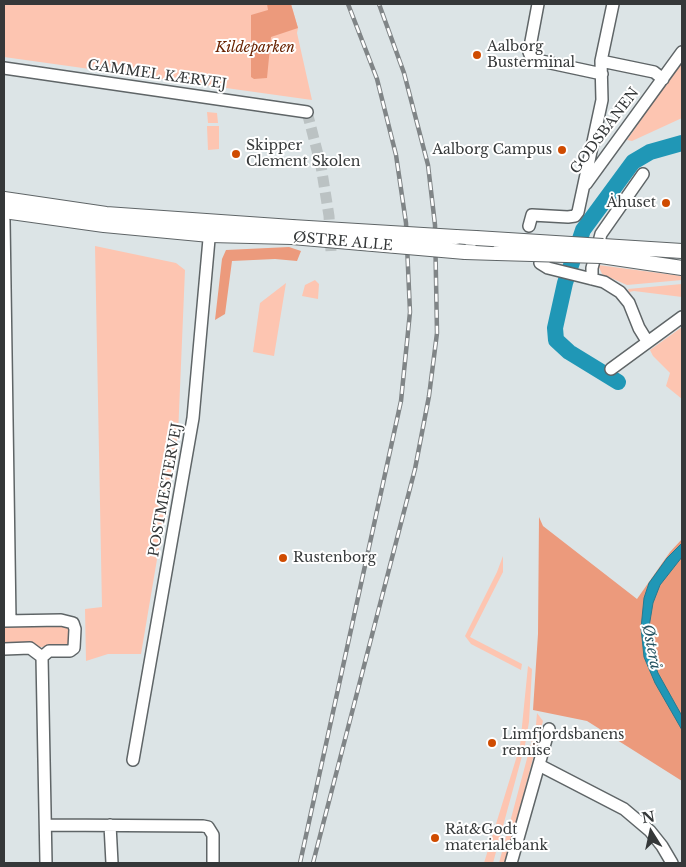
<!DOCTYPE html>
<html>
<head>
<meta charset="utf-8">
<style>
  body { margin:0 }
  #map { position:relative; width:686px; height:867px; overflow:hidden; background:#dce4e6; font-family:"Libre Baskerville",serif }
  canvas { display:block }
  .frame { position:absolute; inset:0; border:5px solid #353839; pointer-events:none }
  .north { position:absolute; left:626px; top:807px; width:50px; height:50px; -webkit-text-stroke:4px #fff; paint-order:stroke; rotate:350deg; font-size:14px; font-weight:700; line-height:20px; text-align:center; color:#353839 }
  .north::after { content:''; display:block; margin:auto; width:18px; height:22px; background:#353839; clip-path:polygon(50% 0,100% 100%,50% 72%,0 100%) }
</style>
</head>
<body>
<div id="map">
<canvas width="686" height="867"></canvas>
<div class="frame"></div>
<div class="north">N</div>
</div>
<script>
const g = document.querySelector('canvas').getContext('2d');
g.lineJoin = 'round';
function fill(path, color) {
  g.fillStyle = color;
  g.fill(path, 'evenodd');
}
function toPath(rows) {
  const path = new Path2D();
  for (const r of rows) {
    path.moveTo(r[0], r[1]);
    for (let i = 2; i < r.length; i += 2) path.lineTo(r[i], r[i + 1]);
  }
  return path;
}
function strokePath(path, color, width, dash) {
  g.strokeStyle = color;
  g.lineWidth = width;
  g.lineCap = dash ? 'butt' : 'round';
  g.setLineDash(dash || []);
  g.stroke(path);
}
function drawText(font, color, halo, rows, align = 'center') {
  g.font = font + ' "Libre Baskerville",serif';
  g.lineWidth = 4;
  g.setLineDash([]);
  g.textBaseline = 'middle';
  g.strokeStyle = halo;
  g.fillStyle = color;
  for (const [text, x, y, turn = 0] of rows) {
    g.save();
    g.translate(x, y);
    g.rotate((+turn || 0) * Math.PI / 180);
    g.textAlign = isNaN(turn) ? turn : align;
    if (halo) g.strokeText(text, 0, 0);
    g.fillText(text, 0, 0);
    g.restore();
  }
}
const green = toPath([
  [4,4,291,4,298,28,297,33,312,100,4,57],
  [682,61,682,118,632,141,627,140],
  [207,112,217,113,218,123,208,123],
  [207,126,219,126,219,149,208,150],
  [95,246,176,263,185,270,178,435,141,654,108,654,86,661,85,609,102,607],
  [598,265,682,276,682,280,627,285,602,274],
  [315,280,319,284,318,299,302,296,305,285],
  [286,283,274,356,253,352,260,303],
  [682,284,682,297,634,291,629,292,628,289],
  [682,327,682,399,666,386,670,373,653,356,650,350],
  [503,556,503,572,470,637,522,664,521,670,471,644,465,636,497,572],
  [65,625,70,630,69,645,66,646,41,647,37,649,4,645,4,626],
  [528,666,532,669,529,722,525,745,493,863,484,863,520,746],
  [537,713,543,721,505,863,499,863,536,725]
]);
const forest = toPath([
  [267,4,291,4,298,28,271,37,267,78,254,79,251,77,251,15,268,10],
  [289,247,301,251,297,261,275,259,232,261,225,314,215,320,222,259,226,250],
  [539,517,543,526,637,599,670,552,682,539,682,781,587,721,533,710,538,634]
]);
const water = toPath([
  [682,543,682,557,660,585,653,603,648,633,650,651,658,673,682,716,682,730,655,683,644,657,641,628,644,598,649,583,667,558,682,543]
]);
const river = toPath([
  [618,382,569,352,556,340,555,328,565,283,583,230,633,162,650,152,682,143]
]);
const minorTunnel = toPath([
  [307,112,321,166,329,216,331,251]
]);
const minor = toPath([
  [538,4,529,52,532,59,602,74],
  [601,61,654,72,663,79],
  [4,68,307,112],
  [586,184,682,52],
  [4,220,10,621],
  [529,226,532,215,568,217,575,216,578,212,602,100,601,61,613,4],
  [540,263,548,268,604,282,620,292,629,303,639,328,647,341],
  [592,279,592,268,601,234,643,174],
  [611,369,682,317],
  [4,621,61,620,73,623,75,629,74,648,70,651,49,651,42,657],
  [4,649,30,648,42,657],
  [42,657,46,863],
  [133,760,193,418,210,228],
  [539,765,624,809,650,831,662,846,672,863],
  [46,825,203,826,208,827,213,835,213,863],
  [110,825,112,863],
  [511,863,549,729]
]);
const tertiary = toPath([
  [4,199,106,214,292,227],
  [4,211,104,225,210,235,292,237],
  [456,237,476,238],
  [603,246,682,251],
  [465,252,497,253],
  [601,256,682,268]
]);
const rail = toPath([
  [300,863,401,401,410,312,406,223,396,155,377,79,348,4],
  [313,863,415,469,429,396,437,333,435,225,428,165,404,73,379,4]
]);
const tertiaryBridge = toPath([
  [292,227,456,237],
  [292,237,465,252],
  [476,238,603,246],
  [497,253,601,256]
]);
const markers = [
  [477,55,5,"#cf4b00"],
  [562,150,5,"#cf4b00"],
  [236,154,5,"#cf4b00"],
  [666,203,5,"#cf4b00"],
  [283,558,5,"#cf4b00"],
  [492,743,5,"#cf4b00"],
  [435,838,5,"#cf4b00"]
];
const poiNames = [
  ["Aalborg",487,47],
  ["Busterminal",487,63],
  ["Skipper",246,146],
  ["Clement Skolen",246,162],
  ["Aalborg Campus",552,150,"right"],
  ["Åhuset",656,203,"right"],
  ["Rustenborg",293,558],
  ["Limfjordsbanens",502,735],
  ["remise",502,751],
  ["Råt&Godt",445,830],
  ["materialebank",445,846]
];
const parkNames = [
  ["Kildeparken",255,48]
];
const streetNames = [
  ["GAMMEL KÆRVEJ",157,75,8],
  ["GODSBANEN",605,131,-53],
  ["ØSTRE ALLE",343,242,5],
  ["POSTMESTERVEJ",166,490,-80]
];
const waterNames = [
  ["Østerå",651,647,79]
];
fill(green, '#fdc5b1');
fill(forest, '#ec9a7c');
fill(water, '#2097b6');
strokePath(water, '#267a90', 1);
strokePath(river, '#2097b6', 16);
strokePath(minorTunnel, '#bbc2c3', 11, [11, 5.5]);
strokePath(minor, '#5f6567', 14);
strokePath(tertiary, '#5f6567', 16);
strokePath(minor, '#fff', 11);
strokePath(tertiary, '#fff', 14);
strokePath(rail, '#808587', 4.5);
strokePath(rail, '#fff', 2.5, [8]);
strokePath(tertiaryBridge, '#5f6567', 16, []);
strokePath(tertiaryBridge, '#fff', 14);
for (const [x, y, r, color] of markers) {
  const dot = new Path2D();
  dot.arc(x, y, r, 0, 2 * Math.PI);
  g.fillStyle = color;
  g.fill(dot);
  strokePath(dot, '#fff', 2);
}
drawText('14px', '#353839', '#fff', poiNames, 'left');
drawText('italic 14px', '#692200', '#fff', parkNames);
drawText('14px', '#353839', '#fff', streetNames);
drawText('italic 15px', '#245260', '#fff', waterNames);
</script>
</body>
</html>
